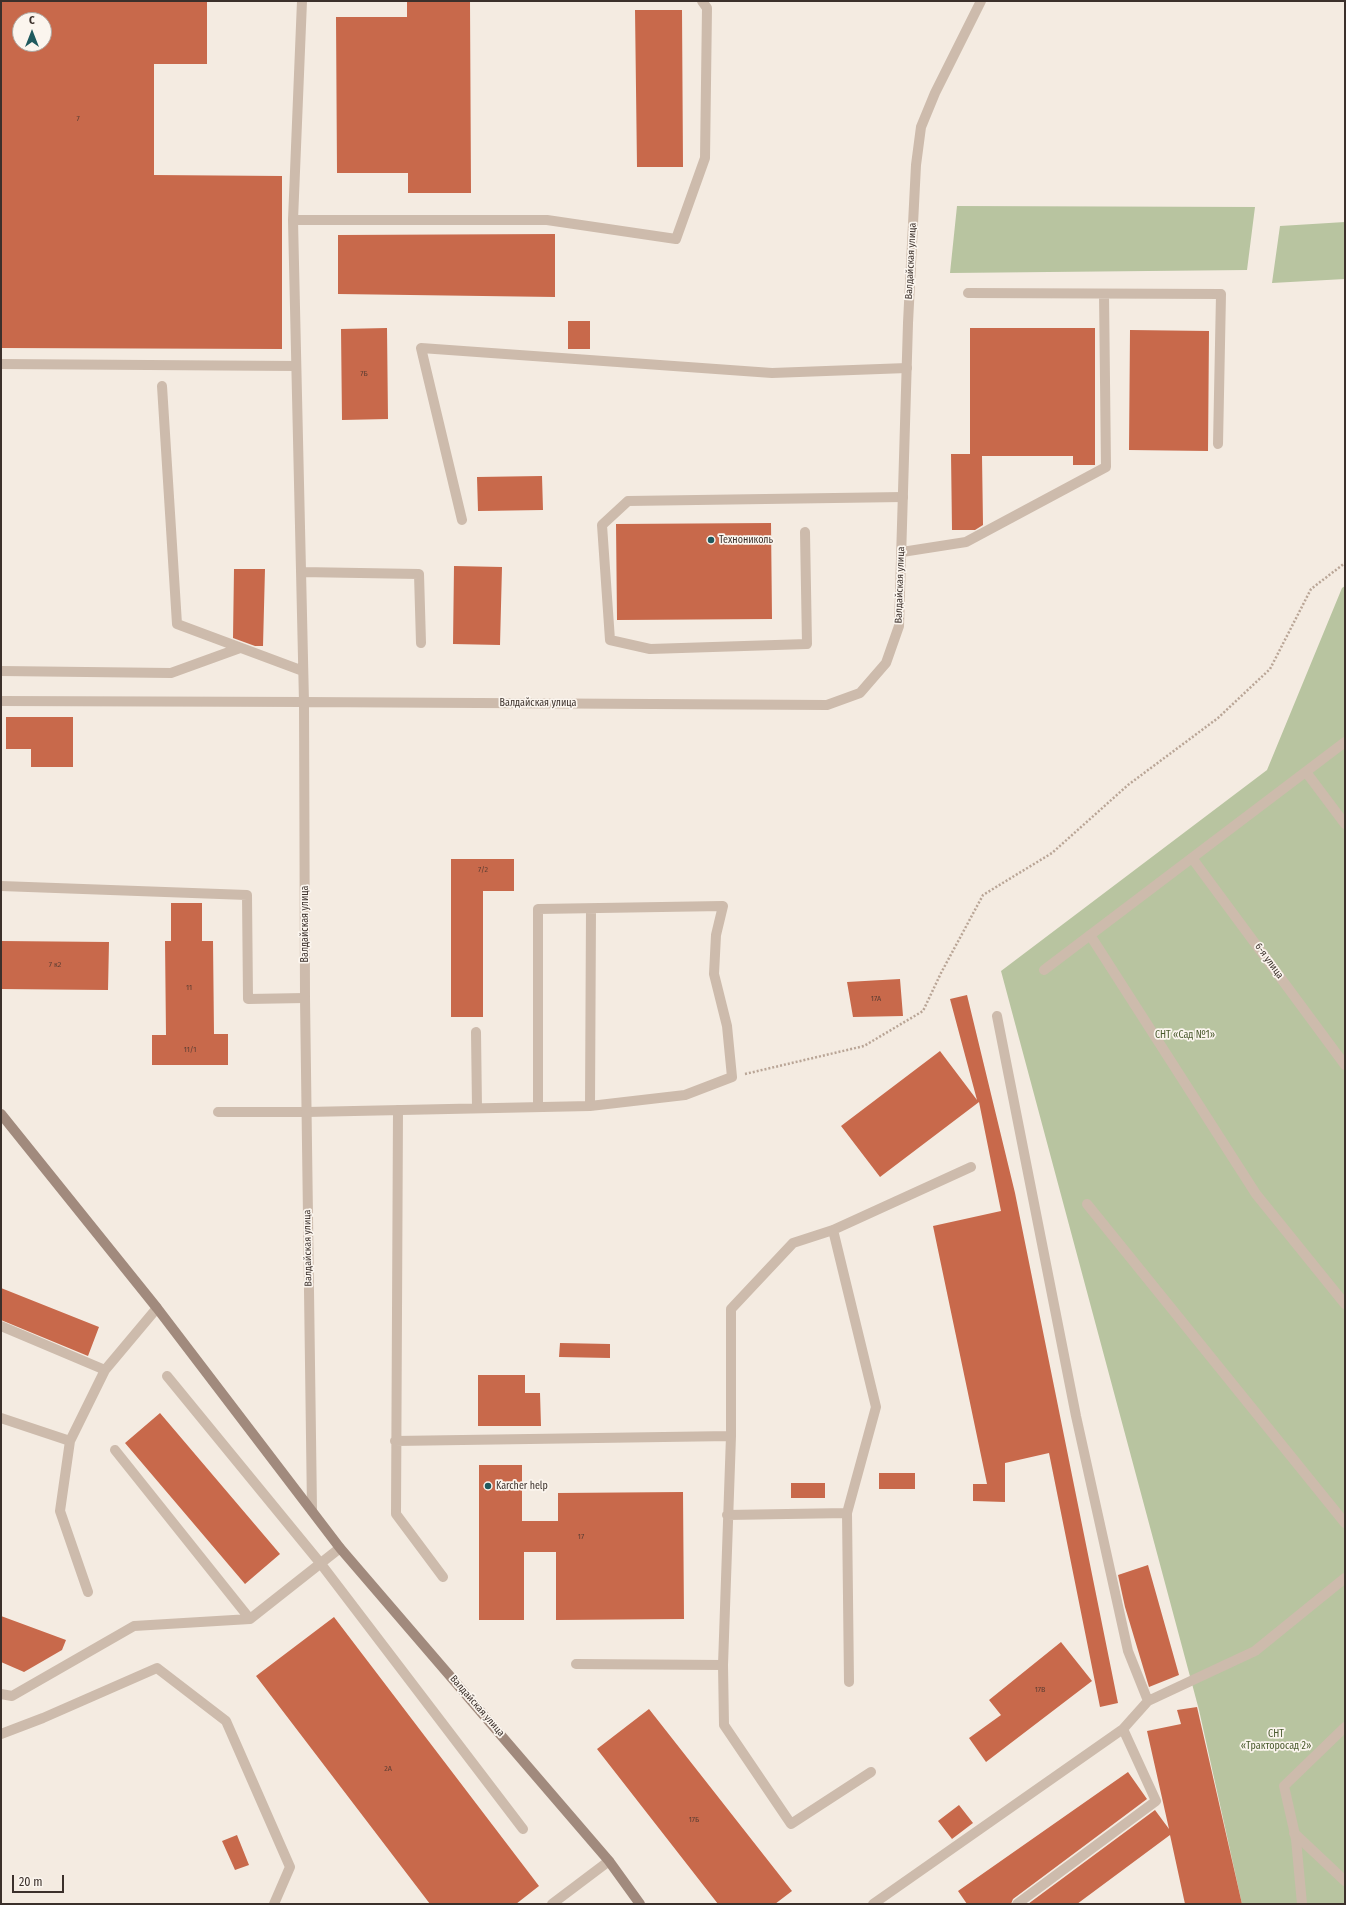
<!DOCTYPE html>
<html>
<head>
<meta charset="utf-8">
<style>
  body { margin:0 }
  #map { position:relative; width:1346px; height:1905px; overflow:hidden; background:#f4ebe1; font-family:"Fira Sans Condensed",sans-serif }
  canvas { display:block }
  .frame { position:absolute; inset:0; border:2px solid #3b302b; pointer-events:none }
  .north { position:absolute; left:12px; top:12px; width:40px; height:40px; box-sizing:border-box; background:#fbf5ee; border:1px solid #aea6a0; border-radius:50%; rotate:0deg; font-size:11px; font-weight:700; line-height:16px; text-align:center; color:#3b302b }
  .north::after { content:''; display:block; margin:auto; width:14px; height:18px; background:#1f5a5e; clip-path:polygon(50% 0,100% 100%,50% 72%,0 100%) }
  .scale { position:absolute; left:12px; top:1875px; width:52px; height:18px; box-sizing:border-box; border:2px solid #3b302b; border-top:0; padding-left:5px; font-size:12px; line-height:14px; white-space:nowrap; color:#3b302b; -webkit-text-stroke:3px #fbf5ee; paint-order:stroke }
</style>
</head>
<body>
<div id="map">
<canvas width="1346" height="1905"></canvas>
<div class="frame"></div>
<div class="north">С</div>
<div class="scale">20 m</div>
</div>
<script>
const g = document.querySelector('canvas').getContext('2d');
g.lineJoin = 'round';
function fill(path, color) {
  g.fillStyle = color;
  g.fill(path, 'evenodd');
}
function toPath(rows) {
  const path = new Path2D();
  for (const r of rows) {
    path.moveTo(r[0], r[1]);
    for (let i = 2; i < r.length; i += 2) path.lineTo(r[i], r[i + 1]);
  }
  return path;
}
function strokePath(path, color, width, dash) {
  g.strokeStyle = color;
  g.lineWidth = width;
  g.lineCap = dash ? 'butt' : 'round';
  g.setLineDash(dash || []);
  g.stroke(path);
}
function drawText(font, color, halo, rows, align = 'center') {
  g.font = font + ' "Fira Sans Condensed",sans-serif';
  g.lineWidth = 3.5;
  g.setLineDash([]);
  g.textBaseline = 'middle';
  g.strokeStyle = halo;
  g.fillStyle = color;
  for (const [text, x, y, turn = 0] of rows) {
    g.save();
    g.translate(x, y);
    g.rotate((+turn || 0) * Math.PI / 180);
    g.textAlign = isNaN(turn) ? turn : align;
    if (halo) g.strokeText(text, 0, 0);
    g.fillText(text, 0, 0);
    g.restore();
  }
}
const green = toPath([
  [957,206,1255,207,1247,270,950,273],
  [1345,222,1345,279,1272,283,1280,226],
  [1345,586,1345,1904,1242,1904,1199,1710,1001,971,1267,770,1342,588]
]);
const building = toPath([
  [1,1,207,1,207,64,154,64,154,175,282,176,282,349,1,348],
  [20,20,44,20,44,44,20,44],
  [407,1,470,1,471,193,408,193,408,173,337,173,336,17,407,17],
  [635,10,682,10,683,167,637,167],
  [555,234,555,297,338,294,338,235],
  [568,321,590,321,590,349,568,349],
  [387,328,388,419,342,420,341,329],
  [970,328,1095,328,1095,465,1073,465,1073,456,982,456,983,525,975,530,952,530,951,454,970,454],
  [1130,330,1209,331,1208,451,1129,450],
  [542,476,543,510,478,511,477,477],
  [771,523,772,619,617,620,616,524],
  [454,566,502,567,500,645,453,644],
  [234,569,265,569,263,646,255,646,233,638],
  [6,717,73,717,73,767,31,767,31,749,6,749],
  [451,859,514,859,514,891,483,891,483,1017,451,1017],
  [171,903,202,903,202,941,213,941,214,1034,228,1034,228,1065,152,1065,152,1035,166,1035,165,941,171,941],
  [1,941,109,942,108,990,1,989],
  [900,979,903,1016,853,1017,847,982],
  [967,995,1015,1193,1118,1703,1100,1707,1049,1453,1005,1463,1005,1502,973,1501,973,1484,987,1484,933,1226,1001,1211,979,1102,880,1177,841,1126,940,1051,977,1100,950,999],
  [1,1288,99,1327,88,1356,1,1320],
  [560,1343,610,1344,610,1358,559,1357],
  [478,1375,525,1375,525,1393,540,1393,541,1426,478,1426],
  [160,1413,280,1554,245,1584,125,1443],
  [479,1465,522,1465,522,1521,558,1521,558,1493,683,1492,684,1619,556,1620,556,1552,524,1552,524,1620,479,1620],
  [879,1473,915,1473,915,1489,879,1489],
  [791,1483,825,1483,825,1498,791,1498],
  [1148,1565,1179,1675,1149,1687,1125,1607,1118,1575],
  [1,1616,66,1640,62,1650,24,1672,1,1662],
  [334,1617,539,1886,516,1904,430,1904,256,1676],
  [1061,1642,1092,1681,986,1762,969,1738,1001,1715,989,1700],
  [1197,1707,1242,1904,1185,1904,1170,1835,1077,1904,1028,1904,1155,1810,1169,1829,1147,1731,1181,1724,1177,1710],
  [649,1709,792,1891,775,1904,718,1904,597,1749],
  [1128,1772,1147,1799,1013,1899,1011,1904,967,1904,958,1891],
  [959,1805,973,1823,952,1839,938,1821],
  [237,1835,249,1865,235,1870,222,1841]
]);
const path = toPath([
  [745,1074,864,1046,923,1011,941,973,983,895,1052,853,1128,785,1218,718,1270,669,1311,589,1345,563]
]);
const lane = toPath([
  [293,220,547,220,676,239,705,158,707,8,702,1],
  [968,293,1221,294,1218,444],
  [1,364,296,366],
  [162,386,177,624,303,671],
  [462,520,421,348,772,373,907,368],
  [805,532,807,644,650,649,610,640,602,525,628,501,903,497],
  [902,552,966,542,1106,467,1104,294],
  [301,572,419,574,421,643],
  [1,671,171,673,240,648],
  [1,701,304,702,293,220,302,1],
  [1306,772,1345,824],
  [1192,858,1345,1065],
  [1,886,247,895,248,999,305,998],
  [1090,935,1256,1194,1345,1304],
  [1044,970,1345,742],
  [476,1032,477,1108],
  [590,1106,591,909],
  [398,1110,396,1514,443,1577],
  [218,1112,307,1112,590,1106,685,1095,732,1077,727,1026,714,974,716,935,723,906,538,909,538,1107],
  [1087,1204,1345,1523],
  [833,1230,876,1407,847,1513,849,1682],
  [1,1326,105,1370],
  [167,1376,321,1564,523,1829],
  [1,1418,70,1441],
  [395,1441,731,1436],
  [115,1450,250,1619],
  [727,1515,847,1513],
  [88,1592,60,1511,70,1441,105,1370,157,1308],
  [576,1664,723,1665],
  [1,1694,12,1696,134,1626,250,1619,340,1548],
  [1148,1701,1255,1651,1345,1578],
  [1,1734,43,1718,157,1668,226,1721,290,1867,274,1904],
  [871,1772,791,1824,724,1725,723,1665,731,1436,731,1309,793,1243,833,1230,971,1167],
  [1294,1833,1345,1881],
  [552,1904,609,1861],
  [873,1904,1123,1729,1148,1701,1128,1651,1076,1416,997,1016],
  [1017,1904,1156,1801,1123,1729],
  [1302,1904,1296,1839,1284,1786,1345,1727]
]);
const street = toPath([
  [312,1510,305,998,304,702,827,705,860,693,886,663,899,626,908,323,916,165,921,127,935,93,981,1]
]);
const secondary = toPath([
  [1,1114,157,1308,340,1548,609,1861,640,1904]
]);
const markers = [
  [711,540,4,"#1f5a5e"],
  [488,1486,4,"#1f5a5e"]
];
const numberNames = [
  ["7",78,119],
  ["7Б",364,374],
  ["7/2",483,870],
  ["7 к2",55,965],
  ["11",189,988],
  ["17А",876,999],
  ["11/1",190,1050],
  ["17",581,1537],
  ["17В",1040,1690],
  ["2А",388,1769],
  ["17Б",694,1820]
];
const streetNames = [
  ["Валдайская улица",911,261,-87],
  ["Валдайская улица",900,585,-88],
  ["Валдайская улица",538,703],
  ["Валдайская улица",305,924,-90],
  ["6-я улица",1269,961,54],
  ["Валдайская улица",308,1248,-91],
  ["Валдайская улица",477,1706,49]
];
const poiNames = [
  ["Технониколь",719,540],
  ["Karcher help",496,1486]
];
const parkNames = [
  ["СНТ «Сад №1»",1185,1035],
  ["СНТ",1276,1734],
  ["«Тракторосад 2»",1276,1746]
];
fill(green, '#b8c4a0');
fill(building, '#c8694b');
strokePath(path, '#b9a596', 2.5, [2, 2]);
strokePath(lane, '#cdbbac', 10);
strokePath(street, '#cdbbac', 10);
strokePath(secondary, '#a18a7d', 10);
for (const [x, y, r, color] of markers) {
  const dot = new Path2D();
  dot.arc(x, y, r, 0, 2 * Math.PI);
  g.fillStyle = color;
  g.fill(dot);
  strokePath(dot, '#fbf5ee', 1.5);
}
drawText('8px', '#5e3e33', null, numberNames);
drawText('10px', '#3b302b', '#fbf5ee', streetNames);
drawText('10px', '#3b302b', '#fbf5ee', poiNames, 'left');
drawText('10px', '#4a5a2e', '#fbf5ee', parkNames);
</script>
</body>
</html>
